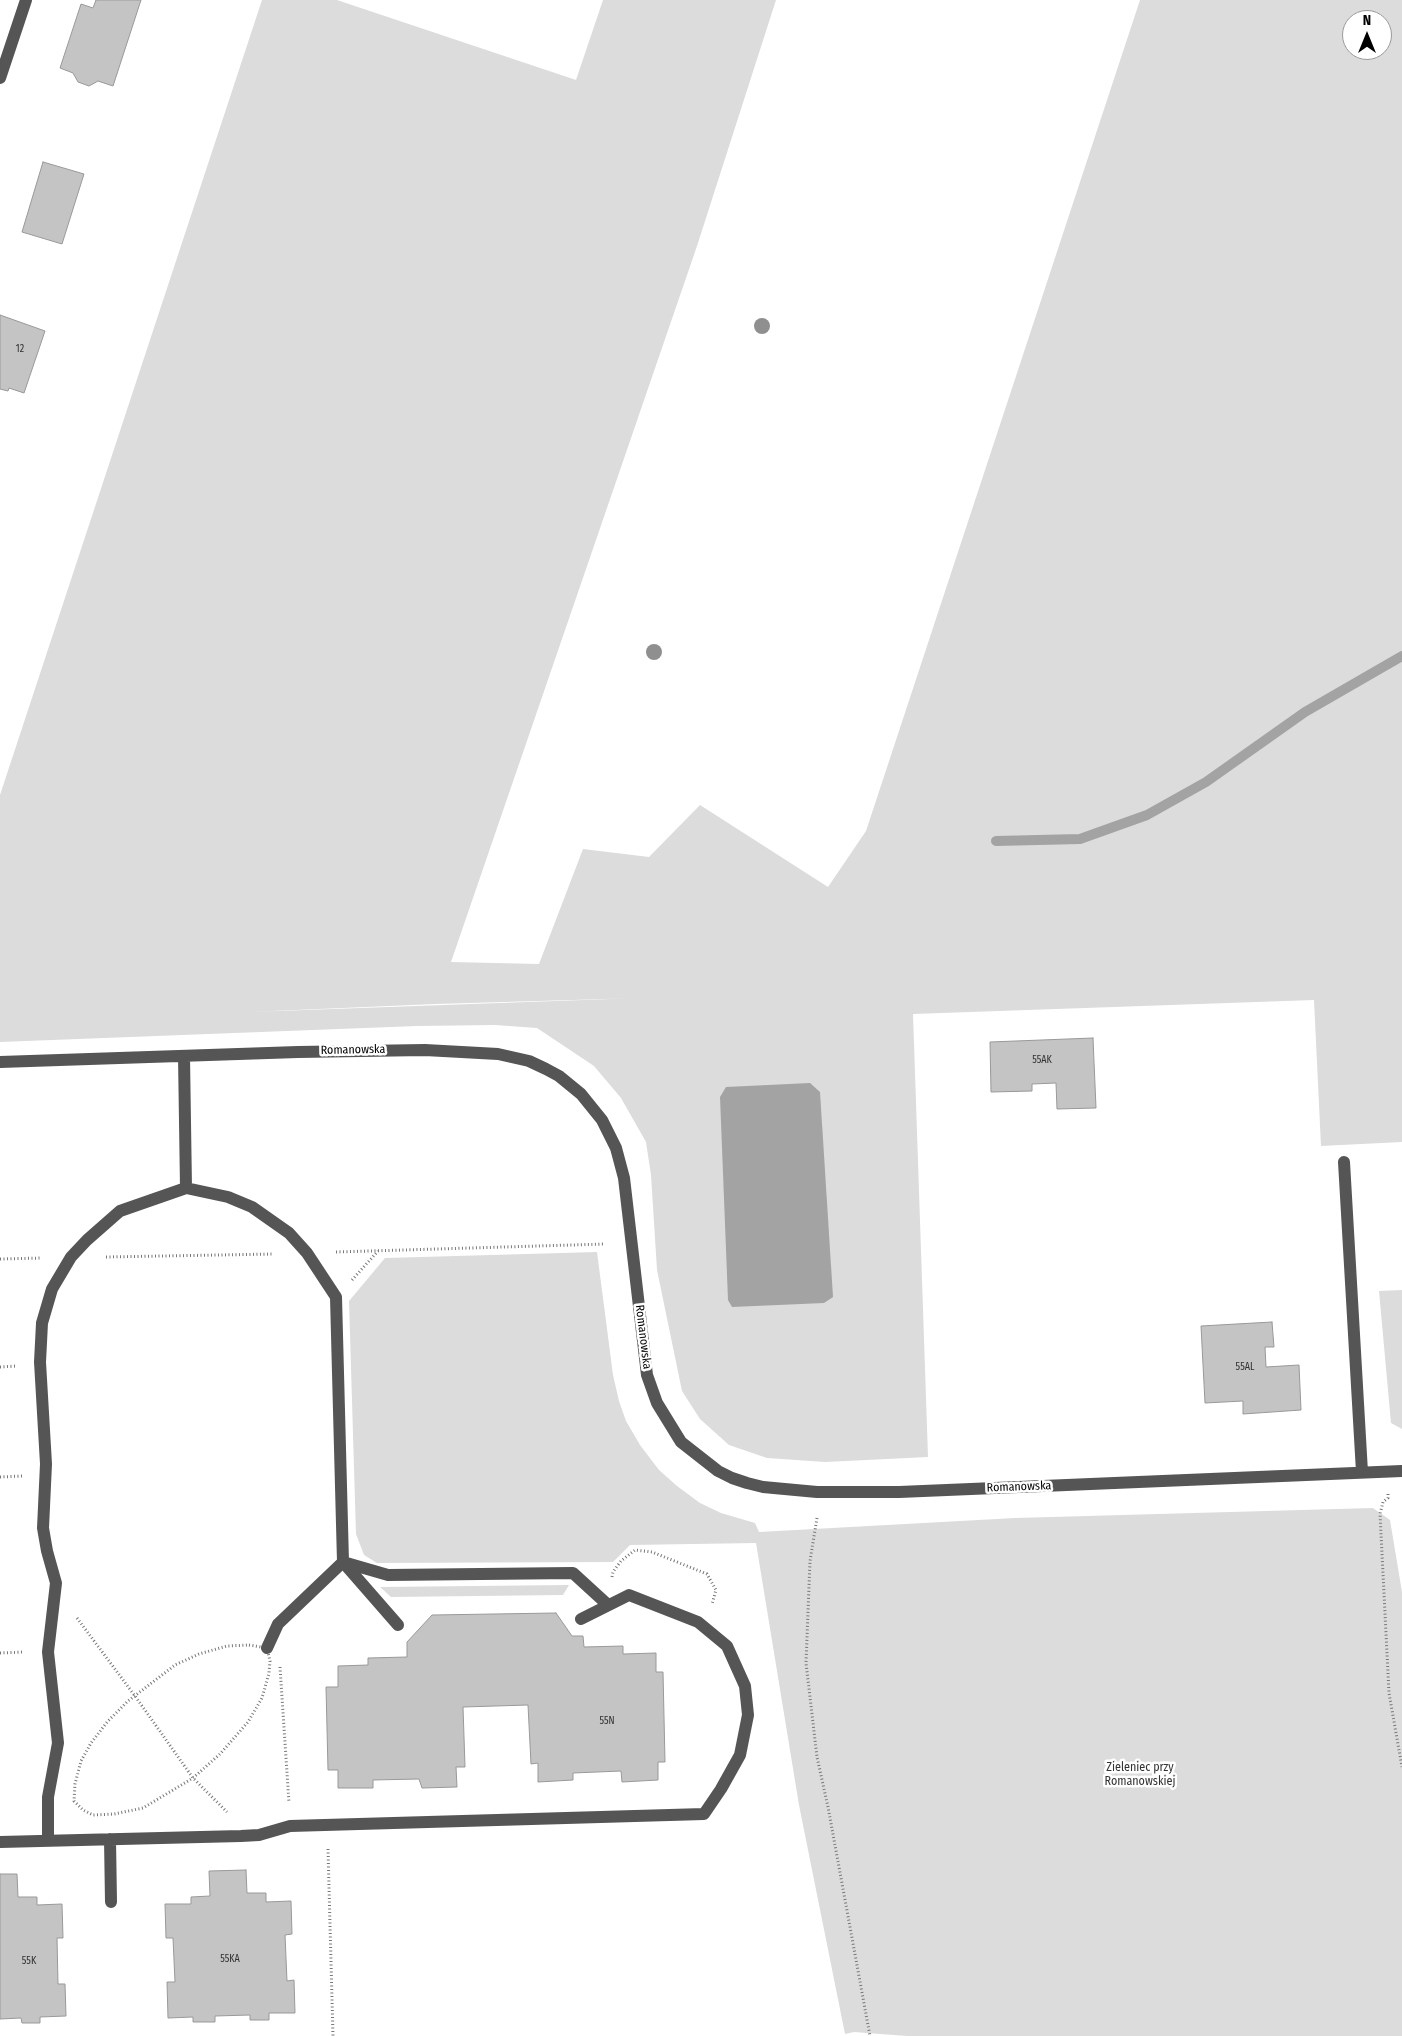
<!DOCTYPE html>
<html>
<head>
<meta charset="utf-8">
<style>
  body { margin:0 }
  #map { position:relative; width:1402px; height:2036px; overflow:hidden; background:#fff; font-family:"Fira Sans Condensed",sans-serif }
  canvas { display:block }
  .north { position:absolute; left:1342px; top:10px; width:50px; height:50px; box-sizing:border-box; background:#fff; border:1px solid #999; border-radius:50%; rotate:0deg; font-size:14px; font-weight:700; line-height:20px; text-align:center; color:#000 }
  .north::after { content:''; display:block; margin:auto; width:18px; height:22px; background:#000; clip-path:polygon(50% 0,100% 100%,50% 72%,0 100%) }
</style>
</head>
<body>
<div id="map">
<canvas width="1402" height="2036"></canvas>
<div class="north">N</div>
</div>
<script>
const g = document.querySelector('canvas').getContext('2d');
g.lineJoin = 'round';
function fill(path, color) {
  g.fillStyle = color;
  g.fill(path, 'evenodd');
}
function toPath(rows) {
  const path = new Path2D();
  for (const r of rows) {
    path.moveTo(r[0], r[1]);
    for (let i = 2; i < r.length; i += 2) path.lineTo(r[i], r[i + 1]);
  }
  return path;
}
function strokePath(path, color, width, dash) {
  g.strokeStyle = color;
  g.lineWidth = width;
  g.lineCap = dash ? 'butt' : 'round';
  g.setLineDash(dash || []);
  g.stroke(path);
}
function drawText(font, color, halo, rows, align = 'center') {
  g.font = font + ' "Fira Sans Condensed",sans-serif';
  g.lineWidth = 5;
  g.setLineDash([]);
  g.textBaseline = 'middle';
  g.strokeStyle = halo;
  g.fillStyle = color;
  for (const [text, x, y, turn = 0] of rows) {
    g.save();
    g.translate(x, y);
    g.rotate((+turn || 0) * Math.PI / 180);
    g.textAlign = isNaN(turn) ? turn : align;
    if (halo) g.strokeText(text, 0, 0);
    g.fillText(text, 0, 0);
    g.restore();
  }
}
const green = toPath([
  [262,0,337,0,576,80,603,0,776,0,697,246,451,962,539,964,583,849,649,857,700,805,828,887,866,831,1140,0,1402,0,1402,1142,1321,1146,1314,1000,913,1014,928,1457,825,1462,767,1458,729,1445,700,1419,682,1391,657,1270,651,1175,646,1142,621,1098,594,1066,537,1028,495,1025,417,1026,0,1042,0,795],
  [1352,20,1382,20,1382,50,1352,50],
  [640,998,639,998,249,1012,436,1004],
  [597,1252,613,1375,619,1401,626,1421,640,1445,659,1470,677,1486,700,1503,721,1513,755,1523,759,1532,1015,1518,1373,1508,1390,1520,1402,1592,1402,2036,907,2036,854,2032,845,2034,799,1805,756,1543,630,1545,613,1562,377,1563,364,1555,356,1534,349,1301,385,1258],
  [1402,1290,1402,1429,1391,1423,1379,1291],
  [569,1585,563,1595,391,1597,380,1587]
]);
const water = toPath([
  [810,1083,820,1092,833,1297,824,1303,732,1307,728,1300,720,1097,726,1087]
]);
const stream = toPath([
  [996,841,1080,839,1147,815,1206,782,1305,712,1402,656]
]);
const building = toPath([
  [96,0,141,0,113,86,98,81,89,86,78,82,73,73,60,68,81,4,93,8,96,0],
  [43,162,84,174,62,244,22,232,43,162],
  [0,315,45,331,24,393,9,388,8,391,0,389,0,315],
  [1093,1038,1096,1108,1057,1109,1056,1083,1032,1084,1032,1091,991,1092,990,1042,1093,1038],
  [1272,1322,1274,1347,1265,1347,1266,1367,1299,1365,1301,1410,1243,1414,1243,1401,1205,1403,1201,1326,1272,1322],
  [556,1613,572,1636,583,1636,584,1647,623,1646,623,1654,656,1653,656,1672,663,1672,665,1762,658,1762,658,1780,622,1782,621,1771,573,1773,573,1780,538,1782,538,1763,531,1764,528,1705,463,1707,465,1767,456,1767,457,1787,422,1788,419,1779,373,1780,373,1788,338,1788,338,1770,328,1770,326,1687,338,1687,338,1666,368,1665,368,1658,407,1657,407,1642,432,1615,556,1613],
  [246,1870,247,1893,266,1893,266,1902,291,1901,292,1934,285,1935,287,1981,294,1980,295,2013,269,2013,269,2020,250,2020,250,2015,215,2016,215,2022,193,2022,193,2017,168,2018,167,1982,175,1982,173,1938,166,1938,165,1904,191,1904,191,1897,210,1896,209,1871,246,1870],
  [0,1874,17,1874,18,1897,37,1897,37,1905,62,1904,63,1938,57,1938,58,1984,65,1984,66,2016,40,2017,40,2023,22,2023,21,2018,0,2019,0,1874]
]);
const path = toPath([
  [336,1252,605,1244],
  [106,1257,274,1254],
  [0,1259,42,1258],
  [352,1280,378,1251],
  [0,1367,17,1366],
  [0,1477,22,1476],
  [1388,1494,1388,1498,1383,1502,1380,1514,1389,1693,1402,1767],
  [817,1518,810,1561,806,1663,817,1757,828,1807,870,2036],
  [612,1577,613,1572,621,1561,635,1550,652,1552,707,1574,716,1590,712,1604],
  [77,1618,135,1696,193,1778,227,1812],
  [249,1645,267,1648,270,1661,269,1673,262,1698,248,1722,220,1754,193,1778,143,1808,114,1814,93,1815,83,1810,74,1801,75,1784,81,1761,91,1743,108,1721,128,1701,175,1665,199,1654,227,1646,249,1645],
  [0,1653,24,1652],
  [280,1667,289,1803],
  [328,1849,333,2036]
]);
const minor = toPath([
  [0,78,26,0],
  [0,1062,298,1052,425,1050,498,1054,529,1061,546,1069,559,1076,581,1094,602,1120,616,1148,624,1178,647,1375,657,1403,681,1442,718,1471,732,1478,747,1483,763,1487,817,1492,899,1492,1402,1471],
  [1344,1162,1362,1472],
  [186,1188,228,1197,252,1207,289,1233,307,1253,336,1297,343,1562,278,1624,267,1648],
  [343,1562,388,1575,573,1573,608,1605],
  [343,1562,398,1625],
  [110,1839,111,1902],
  [48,1840,48,1797,58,1743,48,1652,56,1583,47,1551,43,1528,46,1464,40,1362,42,1323,52,1289,71,1257,87,1240,120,1211,186,1188,184,1056],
  [0,1842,241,1836,259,1835,290,1826,704,1814,721,1789,740,1755,748,1715,745,1686,727,1646,698,1622,629,1595,581,1619]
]);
const trees = [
  [762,326],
  [654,652]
];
const numberNames = [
  ["12",20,349],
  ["55AK",1042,1060],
  ["55AL",1245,1367],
  ["55N",607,1721],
  ["55KA",230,1959],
  ["55K",29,1961]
];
const streetNames = [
  ["Romanowska",353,1050,-1],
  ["Romanowska",643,1337,83],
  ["Romanowska",1019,1487,-2]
];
const parkNames = [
  ["Zieleniec przy",1140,1768],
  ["Romanowskiej",1140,1782]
];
fill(green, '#dcdcdc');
fill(water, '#a3a3a3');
strokePath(stream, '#a3a3a3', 10);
fill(building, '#c4c4c4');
strokePath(building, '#999', 1);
strokePath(path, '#777', 3, [1, 2.5]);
strokePath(minor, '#555', 12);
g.fillStyle = '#8f8f8f';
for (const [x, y] of trees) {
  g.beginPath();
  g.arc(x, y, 8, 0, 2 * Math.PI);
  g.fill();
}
drawText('10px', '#313131', null, numberNames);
drawText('12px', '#000', '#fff', streetNames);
drawText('12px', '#333', '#fff', parkNames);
</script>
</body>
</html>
